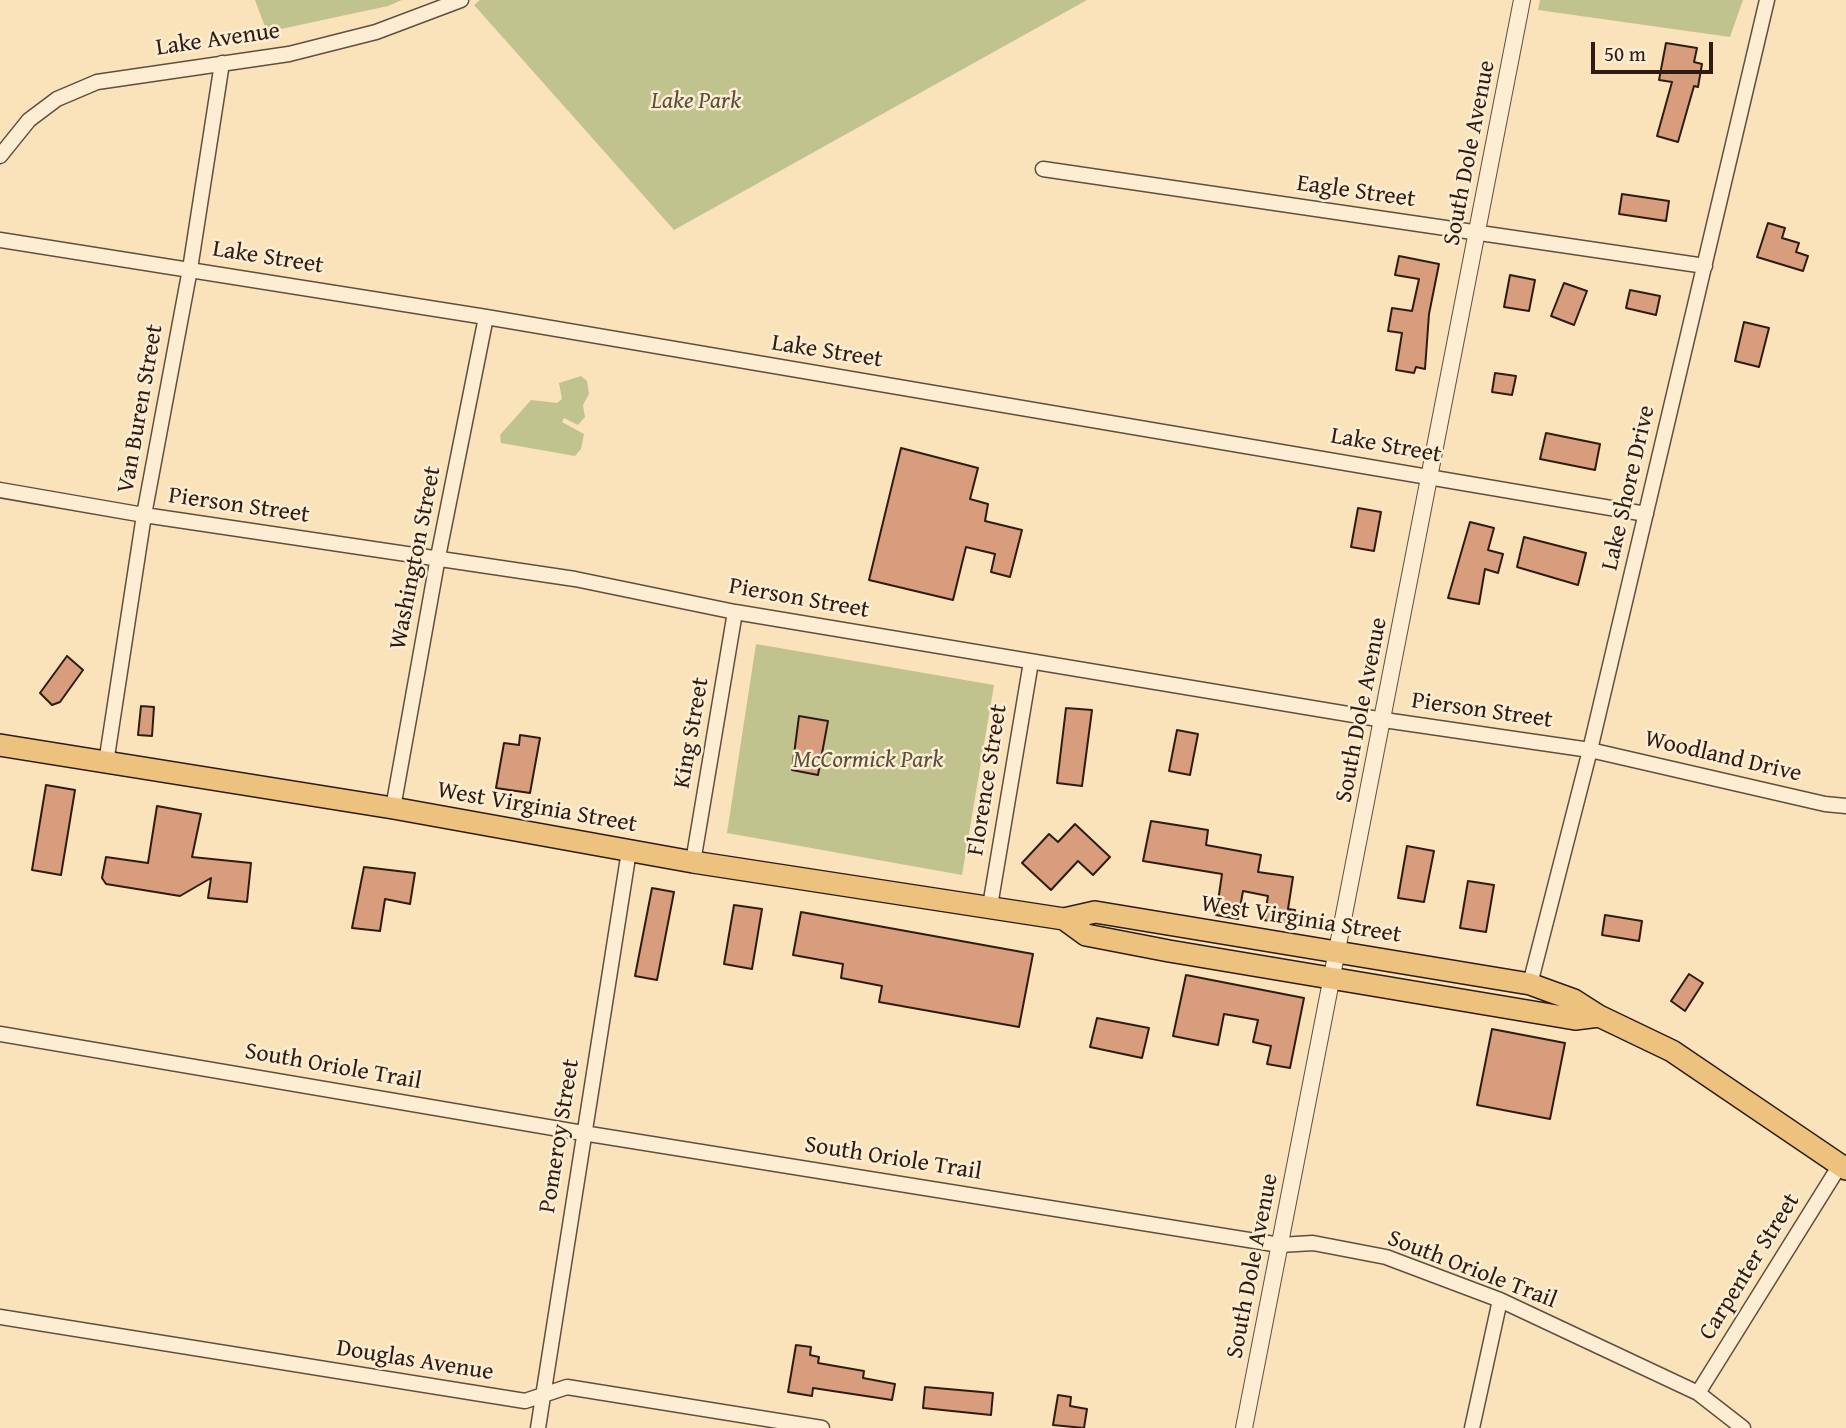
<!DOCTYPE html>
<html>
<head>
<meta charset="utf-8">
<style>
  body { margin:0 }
  #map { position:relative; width:1846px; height:1428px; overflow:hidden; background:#fae3bb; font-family:"Gentium Book Plus",serif }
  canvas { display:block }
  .scale { position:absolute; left:1591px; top:42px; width:122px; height:32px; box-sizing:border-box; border:4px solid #2e1c14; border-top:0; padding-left:9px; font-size:21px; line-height:24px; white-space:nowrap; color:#2e1c14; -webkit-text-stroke:5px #fcedd3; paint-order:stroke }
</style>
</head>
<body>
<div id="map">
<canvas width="1846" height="1428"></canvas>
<div class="scale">50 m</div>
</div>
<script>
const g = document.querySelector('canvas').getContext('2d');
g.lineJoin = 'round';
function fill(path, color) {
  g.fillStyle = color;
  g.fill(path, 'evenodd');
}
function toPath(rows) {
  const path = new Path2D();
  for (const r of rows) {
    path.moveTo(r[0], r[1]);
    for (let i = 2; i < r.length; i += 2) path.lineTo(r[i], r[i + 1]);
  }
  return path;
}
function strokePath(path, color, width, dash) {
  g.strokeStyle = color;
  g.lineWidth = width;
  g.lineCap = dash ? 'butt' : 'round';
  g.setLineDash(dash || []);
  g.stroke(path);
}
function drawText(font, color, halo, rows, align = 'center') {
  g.font = font + ' "Gentium Book Plus",serif';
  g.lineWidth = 5;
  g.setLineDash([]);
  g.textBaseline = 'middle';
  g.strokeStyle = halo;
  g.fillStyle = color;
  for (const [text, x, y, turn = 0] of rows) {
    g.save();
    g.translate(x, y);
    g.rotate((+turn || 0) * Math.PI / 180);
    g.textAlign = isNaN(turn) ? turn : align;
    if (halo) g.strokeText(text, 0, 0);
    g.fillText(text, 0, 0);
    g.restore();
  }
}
const green = toPath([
  [255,0,402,0,388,6,267,32],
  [480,0,1087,0,674,230,474,5],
  [1540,0,1743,0,1730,37,1538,10],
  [581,376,587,381,589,394,583,405,585,417,578,425,564,418,562,422,584,434,581,449,575,456,501,443,500,435,531,400,557,403,562,399,559,383],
  [756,644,994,685,962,875,727,833]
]);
const building = toPath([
  [1666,43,1697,48,1694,62,1702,64,1698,87,1694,86,1678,142,1657,136,1672,82,1659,80,1666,43],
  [1622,194,1669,201,1666,221,1619,214,1622,194],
  [1768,223,1785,228,1782,238,1799,243,1796,252,1808,256,1803,271,1757,257,1768,223],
  [1399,256,1439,264,1429,314,1425,369,1416,367,1414,373,1396,370,1402,333,1388,331,1392,308,1412,311,1419,279,1395,275,1399,256],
  [1510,275,1535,280,1529,311,1504,307,1510,275],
  [1564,283,1587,291,1574,325,1551,316,1564,283],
  [1630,290,1660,296,1656,315,1626,308,1630,290],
  [1744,322,1769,328,1759,367,1735,361,1744,322],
  [1495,373,1516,376,1512,395,1492,392,1495,373],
  [1546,433,1600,444,1595,470,1540,459,1546,433],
  [901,448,978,468,970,499,988,504,985,521,1022,530,1010,577,991,572,995,554,966,547,953,600,869,580,901,448],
  [1358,508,1381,512,1374,551,1351,547,1358,508],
  [1470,522,1494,528,1488,550,1503,554,1498,573,1485,569,1479,604,1448,598,1470,522],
  [1524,537,1586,553,1578,585,1517,567,1524,537],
  [67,656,83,670,60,702,52,705,40,693,67,656],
  [141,706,154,707,152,736,138,735,141,706],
  [1066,708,1092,710,1082,786,1057,783,1066,708],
  [799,716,828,721,818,775,792,770,799,716],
  [1177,730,1198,734,1190,775,1169,771,1177,730],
  [520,735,540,738,530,793,496,788,504,743,519,745,520,735],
  [46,785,75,790,61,875,32,870,46,785],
  [157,806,201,814,192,857,251,863,247,902,208,898,211,878,180,896,106,884,102,878,106,857,148,863,157,806],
  [1151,821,1208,830,1206,845,1261,855,1258,872,1293,877,1288,909,1295,910,1293,926,1264,920,1268,896,1243,891,1238,919,1216,915,1222,874,1143,861,1151,821],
  [1075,824,1110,857,1093,875,1078,861,1051,890,1022,863,1049,834,1058,842,1075,824],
  [1407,846,1434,851,1424,902,1398,898,1407,846],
  [364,867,415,873,410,904,385,899,380,931,352,928,364,867],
  [1468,881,1494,885,1486,932,1460,928,1468,881],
  [652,888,674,892,657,980,635,976,652,888],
  [734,905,762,909,752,969,724,964,734,905],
  [801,912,1033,954,1019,1027,879,1002,882,986,841,978,843,964,793,955,801,912],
  [1605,915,1642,921,1639,941,1602,935,1605,915],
  [1689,974,1703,983,1685,1011,1671,1001,1689,974],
  [1186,975,1304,998,1290,1068,1267,1064,1271,1046,1253,1042,1258,1020,1224,1014,1218,1045,1173,1036,1186,975],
  [1097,1018,1149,1028,1142,1058,1090,1047,1097,1018],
  [1492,1029,1565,1043,1550,1119,1477,1105,1492,1029],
  [796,1345,811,1347,810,1355,819,1357,818,1363,864,1371,863,1378,895,1384,892,1400,813,1388,812,1396,788,1392,796,1345],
  [925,1387,993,1393,991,1415,923,1408,925,1387],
  [1058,1395,1071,1397,1070,1406,1087,1409,1084,1428,1053,1425,1058,1395]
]);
const minor = toPath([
  [0,156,29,120,57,99,97,82,289,54,376,32,461,0],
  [1043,169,1705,266],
  [0,240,486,317,1646,514],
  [0,490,144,515,575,579,735,612,1384,720,1590,750,1825,804,1846,806],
  [106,763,144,515,190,269,222,63],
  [393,808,438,557,486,317],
  [693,862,735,612],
  [990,906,1031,662],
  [1530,984,1590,750,1767,0],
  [0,1034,583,1133,1280,1245,1313,1243,1386,1257,1500,1300,1698,1393,1743,1428],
  [0,1317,525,1401,567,1387,822,1428],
  [1698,1393,1840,1165],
  [538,1428,629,851],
  [1472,1428,1500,1300]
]);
const tertiary = toPath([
  [1244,1428,1522,0]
]);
const primary = toPath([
  [0,745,393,808,693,862,1064,919,1095,912,1530,984,1574,1000,1599,1016,1672,1051,1846,1169],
  [1064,919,1086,935,1169,951,1575,1019,1599,1016]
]);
const streetNames = [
  ["Lake Avenue",218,40,-8],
  ["South Dole Avenue",1470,153,-79],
  ["Eagle Street",1356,192,8],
  ["Lake Street",268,258,9],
  ["Lake Street",827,352,9],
  ["Van Buren Street",141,409,-80],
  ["Lake Street",1386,446,10],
  ["Lake Shore Drive",1629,488,-77],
  ["Pierson Street",239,506,8],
  ["Washington Street",416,558,-79],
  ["Pierson Street",799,599,10],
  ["South Dole Avenue",1362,710,-79],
  ["Pierson Street",1482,711,8],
  ["King Street",692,733,-80],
  ["Woodland Drive",1723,757,13],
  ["Florence Street",988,780,-81],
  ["West Virginia Street",537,808,10],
  ["West Virginia Street",1301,920,9],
  ["South Oriole Trail",333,1067,10],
  ["Pomeroy Street",560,1136,-81],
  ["South Oriole Trail",893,1159,9],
  ["South Dole Avenue",1253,1266,-79],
  ["Carpenter Street",1750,1267,-58],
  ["South Oriole Trail",1472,1270,21],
  ["Douglas Avenue",415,1361,9]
];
const parkNames = [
  ["Lake Park",696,102],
  ["McCormick Park",868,761]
];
fill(green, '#c1c38e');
fill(building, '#d89d7c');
strokePath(building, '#2e1c14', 2);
strokePath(minor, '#614e3e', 17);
strokePath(tertiary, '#614e3e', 18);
strokePath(primary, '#2e1c14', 24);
strokePath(minor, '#fcedd3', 14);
strokePath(tertiary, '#fcedd3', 16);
strokePath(primary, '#edc27e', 21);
drawText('24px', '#2e1c14', '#fcedd3', streetNames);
drawText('italic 24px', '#5a4e39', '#fcedd3', parkNames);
</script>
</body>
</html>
